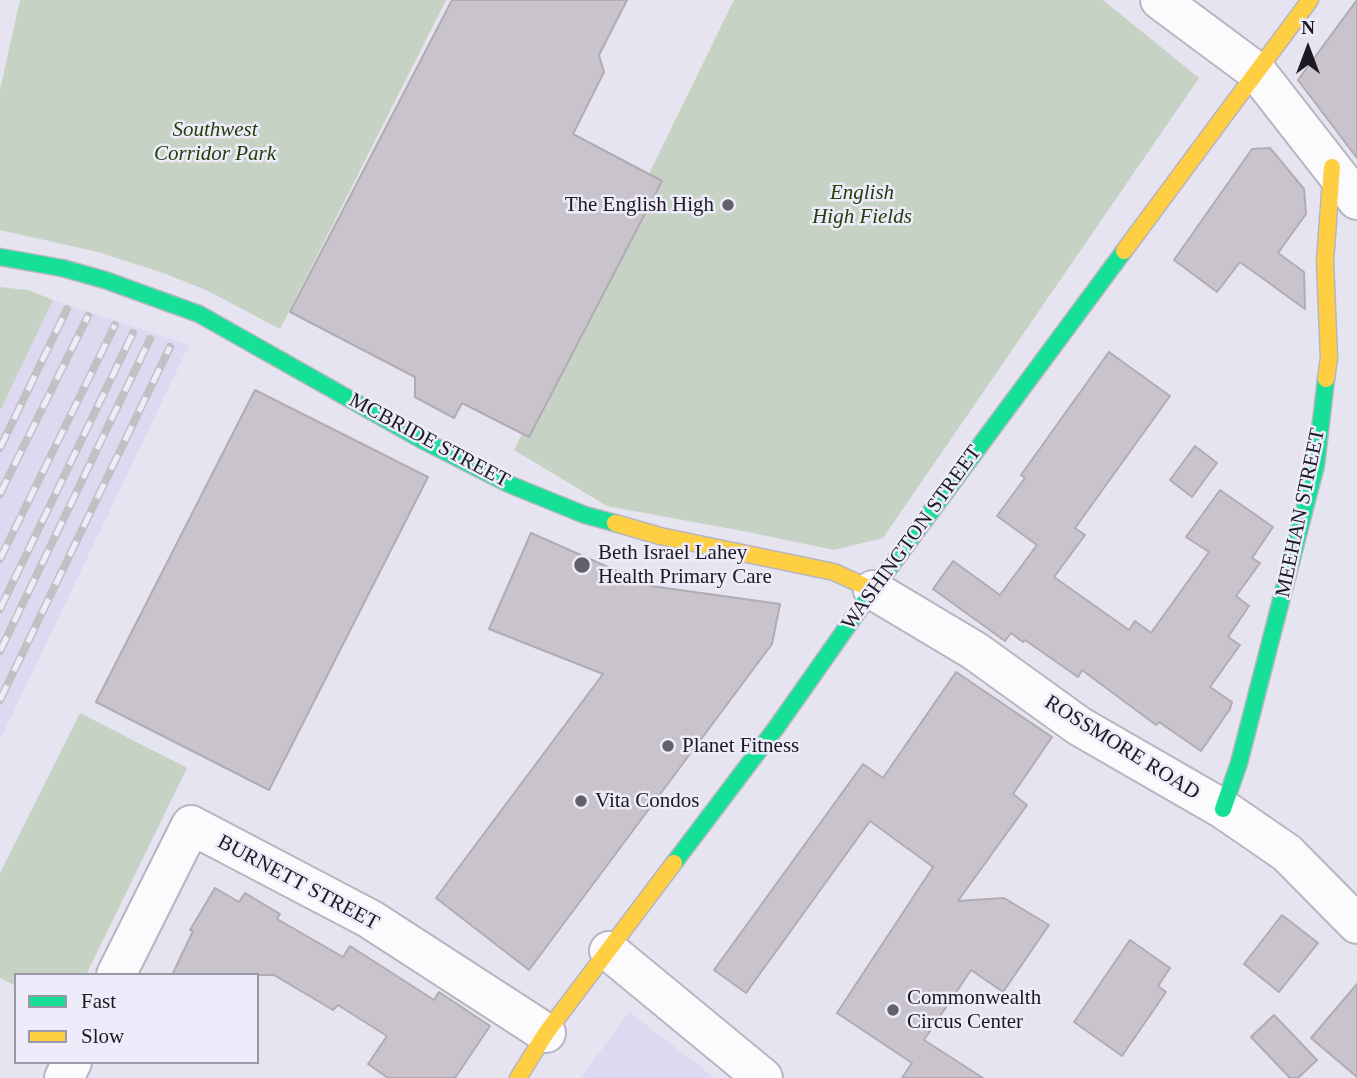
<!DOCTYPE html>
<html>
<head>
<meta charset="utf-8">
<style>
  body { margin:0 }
  #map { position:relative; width:1357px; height:1078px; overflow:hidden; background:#e5e4f0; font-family:"Times New Roman",serif }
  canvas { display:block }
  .legend { position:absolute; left:14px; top:973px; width:245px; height:91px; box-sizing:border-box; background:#eeecfb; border:2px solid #9a98a4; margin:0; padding:9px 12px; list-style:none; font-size:21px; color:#1b1922 }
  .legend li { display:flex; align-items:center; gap:14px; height:35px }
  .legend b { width:35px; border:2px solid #9a98a4 }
  .north { position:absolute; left:1273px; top:14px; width:70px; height:70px; -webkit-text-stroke:5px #eeecfb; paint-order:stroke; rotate:0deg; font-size:19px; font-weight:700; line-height:28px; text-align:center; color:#1b1922 }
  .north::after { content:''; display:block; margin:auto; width:24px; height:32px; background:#1b1922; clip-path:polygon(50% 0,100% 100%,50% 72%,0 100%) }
</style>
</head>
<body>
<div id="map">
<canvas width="1357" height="1078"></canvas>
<ul class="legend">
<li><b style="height:9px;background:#16e098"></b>Fast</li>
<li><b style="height:9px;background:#ffcf43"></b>Slow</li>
</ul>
<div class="north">N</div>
</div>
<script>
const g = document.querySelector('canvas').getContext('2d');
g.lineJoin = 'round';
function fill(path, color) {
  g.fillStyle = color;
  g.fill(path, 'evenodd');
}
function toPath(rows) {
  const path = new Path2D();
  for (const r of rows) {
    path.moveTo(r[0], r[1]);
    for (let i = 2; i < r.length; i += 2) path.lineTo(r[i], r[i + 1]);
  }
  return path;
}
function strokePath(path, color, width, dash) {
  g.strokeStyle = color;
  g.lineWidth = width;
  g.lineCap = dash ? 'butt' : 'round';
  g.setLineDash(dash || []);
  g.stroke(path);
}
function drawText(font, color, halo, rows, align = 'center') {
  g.font = font + ' "Times New Roman",serif';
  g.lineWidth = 5;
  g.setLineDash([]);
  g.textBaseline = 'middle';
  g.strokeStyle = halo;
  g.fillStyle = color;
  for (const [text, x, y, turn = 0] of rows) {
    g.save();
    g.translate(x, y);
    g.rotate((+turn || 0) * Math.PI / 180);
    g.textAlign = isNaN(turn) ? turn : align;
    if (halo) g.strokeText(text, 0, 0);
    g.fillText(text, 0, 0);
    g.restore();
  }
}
const built = toPath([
  [53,300,189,345,0,740,0,411],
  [629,1012,715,1078,581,1078]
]);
const green = toPath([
  [20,0,446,0,280,329,208,291,166,274,98,252,0,230,0,90],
  [734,0,1103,0,1199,78,883,538,834,550,748,532,607,506,514,450],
  [0,287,28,290,53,300,0,411],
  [80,713,187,768,86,975,16,975,16,986,0,978,0,873]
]);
const building = toPath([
  [452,0,627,0,599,55,604,72,573,134,662,181,529,437,462,403,454,418,415,397,415,377,290,312,452,0],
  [1357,0,1357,158,1298,80,1357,0],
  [1270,148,1304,189,1306,214,1278,253,1304,272,1305,309,1240,262,1217,292,1174,260,1252,149,1270,148],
  [1109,352,1170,396,1075,528,1085,535,1054,577,1129,630,1135,621,1151,633,1209,552,1186,537,1220,490,1273,527,1252,558,1260,563,1236,596,1249,606,1228,637,1240,645,1210,687,1232,702,1230,709,1201,751,1159,722,1156,725,1082,670,1078,677,1025,640,1023,642,1011,633,1005,641,933,589,953,561,1000,595,1037,545,997,516,1025,478,1021,475,1109,352],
  [255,390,428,477,269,790,96,702,255,390],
  [1195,446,1217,463,1192,497,1170,480,1195,446],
  [531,533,651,586,780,604,772,644,529,970,436,898,603,674,489,629,531,533],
  [956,672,1052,737,1013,794,1027,805,958,901,1004,898,1049,925,1003,992,971,970,924,1040,983,1078,902,1078,912,1063,837,1013,933,867,870,821,746,993,714,970,863,764,883,778,956,672],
  [215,888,239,902,245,893,280,914,277,919,343,957,350,946,434,1000,439,992,490,1026,455,1078,388,1078,368,1064,387,1036,338,1005,333,1010,274,975,172,975,193,931,190,930,215,888],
  [1282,915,1318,943,1279,992,1244,964,1282,915],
  [1130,940,1170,968,1158,986,1166,992,1122,1056,1074,1022,1130,940],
  [1357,984,1357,1077,1311,1038,1357,984],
  [1274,1015,1317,1060,1298,1078,1290,1078,1251,1037,1274,1015]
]);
const street = toPath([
  [1160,0,1257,72,1357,200],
  [873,590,975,651,1079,726,1223,809,1287,853,1357,924],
  [609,951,763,1078],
  [116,975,191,825,370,919,546,1033],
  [64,1078,72,1062]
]);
const fast = toPath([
  [0,257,62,268,105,280,199,314,422,440,511,485,585,515,615,523],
  [1223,809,1239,763,1316,465,1326,379],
  [674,863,776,728,873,590,1124,251]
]);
const slow = toPath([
  [1124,251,1310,0],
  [1326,379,1329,358,1325,261,1332,167],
  [615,523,660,536,834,572,873,590],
  [518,1078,546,1033,674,863]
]);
const rail = toPath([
  [0,448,67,309],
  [0,494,88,316],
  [0,559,115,325],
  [0,609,133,333],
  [0,651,150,339],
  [0,700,170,347]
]);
const markers = [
  [728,205,7,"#62606a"],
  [582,565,9,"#62606a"],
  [668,746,7,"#62606a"],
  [581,801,7,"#62606a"],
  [893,1010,7,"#62606a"]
];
const parkNames = [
  ["Southwest",215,130],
  ["Corridor Park",215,154],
  ["English",862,193],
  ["High Fields",862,217]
];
const poiNames = [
  ["The English High",714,205,"right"],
  ["Beth Israel Lahey",598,553],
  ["Health Primary Care",598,577],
  ["Planet Fitness",682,746],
  ["Vita Condos",595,801],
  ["Commonwealth",907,998],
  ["Circus Center",907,1022]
];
const streetNames = [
  ["MCBRIDE STREET",429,441,28],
  ["MEEHAN STREET",1301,513,-78],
  ["WASHINGTON STREET",912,538,-54],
  ["ROSSMORE ROAD",1122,748,32],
  ["BURNETT STREET",298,883,28]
];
fill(built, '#dcd9f0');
fill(green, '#c6d2c3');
fill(building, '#c9c4cb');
strokePath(building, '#b1acb4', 2);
strokePath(street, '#b7b6c0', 42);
strokePath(fast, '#b7b6c0', 19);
strokePath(slow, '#b7b6c0', 19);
strokePath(street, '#fbfbfd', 38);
strokePath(fast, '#16e098', 16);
strokePath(slow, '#ffcf43', 16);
strokePath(rail, '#c1c1c4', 8);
strokePath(rail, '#eeecfb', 5, [16]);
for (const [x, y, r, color] of markers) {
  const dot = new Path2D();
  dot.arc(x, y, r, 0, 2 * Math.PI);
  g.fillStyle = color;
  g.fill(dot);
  strokePath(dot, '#eeecfb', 2.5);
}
drawText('italic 21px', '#243e08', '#eeecfb', parkNames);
drawText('21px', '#1b1922', '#eeecfb', poiNames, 'left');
drawText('21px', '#1b1922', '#eeecfb', streetNames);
</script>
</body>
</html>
